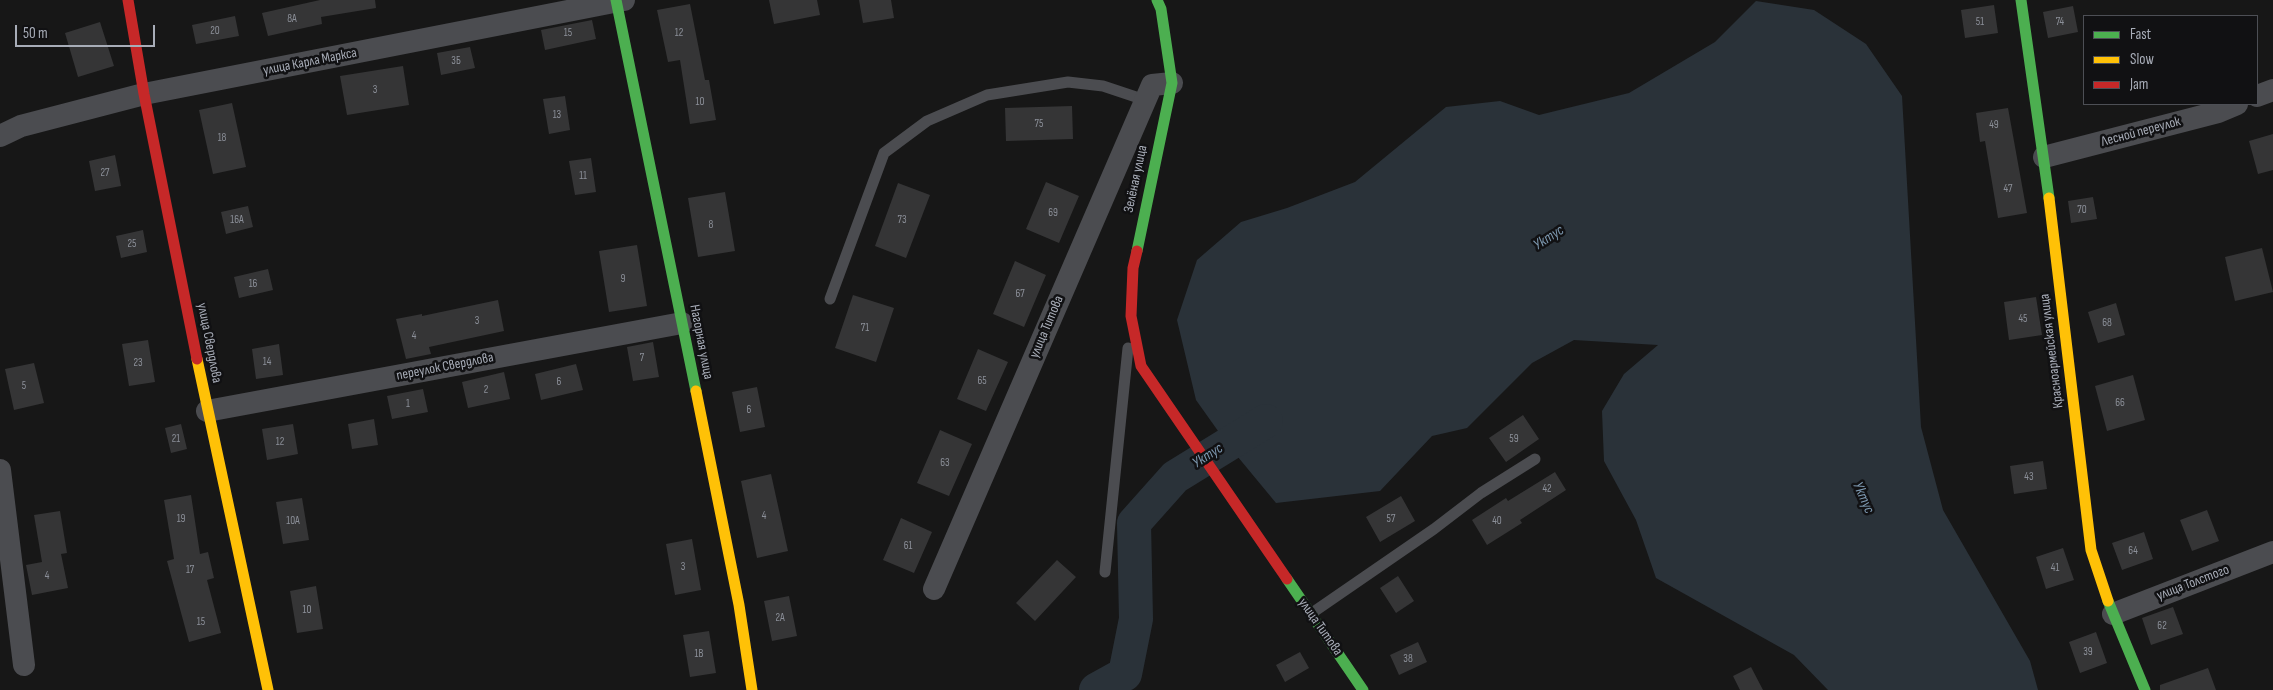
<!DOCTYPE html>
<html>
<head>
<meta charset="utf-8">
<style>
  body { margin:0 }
  #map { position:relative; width:2273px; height:690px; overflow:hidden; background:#171717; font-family:"Sofia Sans Condensed",sans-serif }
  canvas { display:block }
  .legend { position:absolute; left:2083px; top:15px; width:175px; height:90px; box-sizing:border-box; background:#111113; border:1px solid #4d4f55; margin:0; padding:6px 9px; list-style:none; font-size:15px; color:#a8adb8 }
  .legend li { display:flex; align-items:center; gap:10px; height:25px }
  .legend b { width:25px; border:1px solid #4d4f55 }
  .scale { position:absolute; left:15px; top:25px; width:140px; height:22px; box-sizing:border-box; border:2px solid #a8adb8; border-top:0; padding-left:6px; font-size:15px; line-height:18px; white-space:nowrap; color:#a8adb8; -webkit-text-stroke:4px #111113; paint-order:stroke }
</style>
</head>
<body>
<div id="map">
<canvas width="2273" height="690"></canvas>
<ul class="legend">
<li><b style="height:6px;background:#4caf50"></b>Fast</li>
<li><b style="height:6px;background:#ffc107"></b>Slow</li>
<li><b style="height:6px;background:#c62828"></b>Jam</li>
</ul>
<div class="scale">50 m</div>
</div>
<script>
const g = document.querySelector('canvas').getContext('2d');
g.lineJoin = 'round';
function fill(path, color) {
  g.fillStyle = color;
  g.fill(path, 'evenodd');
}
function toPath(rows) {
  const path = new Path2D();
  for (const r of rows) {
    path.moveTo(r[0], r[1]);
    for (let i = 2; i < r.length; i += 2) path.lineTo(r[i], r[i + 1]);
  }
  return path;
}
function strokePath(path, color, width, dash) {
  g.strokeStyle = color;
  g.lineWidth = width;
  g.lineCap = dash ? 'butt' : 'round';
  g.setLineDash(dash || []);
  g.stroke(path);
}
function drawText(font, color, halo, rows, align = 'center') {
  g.font = font + ' "Sofia Sans Condensed",sans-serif';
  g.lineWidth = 5;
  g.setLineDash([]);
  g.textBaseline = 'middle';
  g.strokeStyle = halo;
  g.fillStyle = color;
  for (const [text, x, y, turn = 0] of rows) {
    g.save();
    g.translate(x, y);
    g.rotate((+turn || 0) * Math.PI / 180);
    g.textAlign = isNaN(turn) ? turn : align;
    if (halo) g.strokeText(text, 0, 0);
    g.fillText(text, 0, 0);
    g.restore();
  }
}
const water = toPath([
  [1756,1,1814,10,1866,44,1902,96,1921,427,1943,510,2030,661,2038,690,1828,690,1794,655,1656,578,1636,520,1604,461,1602,411,1624,374,1658,345,1574,340,1532,363,1467,428,1432,436,1380,491,1276,503,1228,445,1196,400,1177,320,1197,260,1241,222,1287,208,1355,182,1446,107,1500,101,1539,115,1629,93,1715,42]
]);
const river = toPath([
  [1096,690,1125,674,1136,619,1134,523,1175,477,1266,421]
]);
const building = toPath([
  [320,0,375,0,376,8,321,17,322,24,268,36,262,13],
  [769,0,817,0,820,15,774,24],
  [859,0,891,0,894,18,863,23],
  [690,4,705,80,709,80,716,120,690,124,680,60,668,62,657,10],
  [1994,5,1998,33,1965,38,1961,10],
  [2073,6,2078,32,2048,38,2043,12],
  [235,16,239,36,196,44,192,25],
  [592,20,596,39,545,50,541,30],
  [100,22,114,66,78,77,65,33],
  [470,47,475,68,441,75,437,53],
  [403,66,409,105,347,115,340,76],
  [565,96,570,130,549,134,543,99],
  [232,103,246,167,213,174,199,110],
  [1072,106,1073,139,1006,141,1005,108],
  [2008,108,2027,213,1998,218,1985,141,1980,142,1976,113],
  [2273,134,2273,170,2258,174,2249,141],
  [115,155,121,186,95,191,89,161],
  [591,158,596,192,575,195,569,161],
  [1046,182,1079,196,1059,243,1026,229],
  [898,183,930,195,906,258,875,246],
  [725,192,735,251,698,257,688,198],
  [2093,197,2097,219,2071,223,2068,201],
  [248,206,253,227,226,234,221,212],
  [143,230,147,252,121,258,116,236],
  [637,245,647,306,609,312,599,251],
  [2262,248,2273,292,2235,301,2225,257],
  [1015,261,1046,275,1024,327,993,314],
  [268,269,273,290,239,298,234,277],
  [853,295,894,308,876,362,835,348],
  [2036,297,2042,335,2009,340,2004,302],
  [498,300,504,331,429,347,431,354,406,359,396,319,422,314,422,316],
  [2116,303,2125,335,2098,343,2088,312],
  [148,340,155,382,129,386,122,344],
  [653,342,659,377,633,381,627,347],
  [279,344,283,375,256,379,252,349],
  [978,349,1008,362,986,411,957,399],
  [34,363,44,403,14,410,5,369],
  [576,364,583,390,541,400,535,374],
  [504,372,510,399,468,408,462,382],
  [2133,375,2145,420,2107,431,2095,386],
  [757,387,765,427,740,432,732,392],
  [423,389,428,412,392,419,387,396],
  [1523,415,1539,439,1506,462,1489,438],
  [374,419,378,445,352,449,348,424],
  [181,424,187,449,171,453,165,428],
  [293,424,298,454,267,460,262,429],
  [940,430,972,444,949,496,917,483],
  [2043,461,2047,489,2014,494,2010,466],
  [1555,472,1566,490,1520,520,1522,523,1487,545,1472,520,1506,498,1508,501],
  [771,474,788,551,757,558,741,481],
  [191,495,200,554,208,552,214,578,207,580,221,633,189,642,167,561,174,559,164,500],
  [1401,496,1415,521,1380,542,1366,517],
  [302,498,309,540,283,544,276,502],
  [2207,510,2219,541,2192,551,2180,520],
  [60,511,67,553,61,554,68,588,32,595,26,565,42,562,34,515],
  [901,518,932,532,914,573,883,560],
  [2144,532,2153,559,2122,570,2112,543],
  [692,539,701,590,675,595,666,544],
  [2063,548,2074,580,2046,589,2036,557],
  [1057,560,1076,577,1035,621,1016,603],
  [1398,576,1414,601,1396,613,1380,588],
  [316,586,323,629,297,633,290,591],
  [789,596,797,636,772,641,764,601],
  [2173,607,2183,634,2151,645,2142,618],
  [709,631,716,673,690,677,683,635],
  [2096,632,2107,663,2080,673,2069,642],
  [1418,642,1427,662,1399,675,1390,655],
  [1300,652,1309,668,1285,682,1276,665],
  [1751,667,1763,690,1740,690,1733,676],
  [2208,668,2216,690,2160,690,2160,685]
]);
const lane = toPath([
  [830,299,884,153,927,121,987,95,1068,82,1103,86,1145,100],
  [1105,572,1128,348],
  [1312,613,1434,529,1481,493,1535,459]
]);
const street = toPath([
  [2257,96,2273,90],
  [0,136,21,126,144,94,624,0],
  [2044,157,2218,112,2237,104],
  [207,411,682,323],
  [0,470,24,665],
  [934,589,1152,85,1172,83],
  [2113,614,2273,552]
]);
const fast = toPath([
  [616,0,696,391],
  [2021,0,2049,198],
  [1137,251,1172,83,1161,9,1157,0],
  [1287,579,1363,690],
  [2108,601,2145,690]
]);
const slow = toPath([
  [2049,198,2091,550,2108,601],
  [197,359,268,690],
  [696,391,739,605,752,690]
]);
const jam = toPath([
  [128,0,144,94,197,359],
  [1137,251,1133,268,1131,316,1141,366,1287,579]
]);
const numberNames = [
  ["8А",292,19],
  ["51",1980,22],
  ["74",2060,22],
  ["20",215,31],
  ["15",568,33],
  ["12",679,33],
  ["3Б",456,61],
  ["3",375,90],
  ["10",700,102],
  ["13",557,115],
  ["75",1039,124],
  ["49",1994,125],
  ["18",222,138],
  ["27",105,173],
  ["11",583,176],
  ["47",2008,189],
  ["70",2082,210],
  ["69",1053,213],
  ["16А",237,220],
  ["73",902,220],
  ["8",711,225],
  ["25",132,244],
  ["9",623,279],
  ["16",253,284],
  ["67",1020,294],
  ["45",2023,319],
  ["3",477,321],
  ["68",2107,323],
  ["71",865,328],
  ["4",414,336],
  ["7",642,358],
  ["14",267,362],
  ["23",138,363],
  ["65",982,381],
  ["6",559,382],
  ["5",24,386],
  ["2",486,390],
  ["66",2120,403],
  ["1",408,404],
  ["6",749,410],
  ["21",176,439],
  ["59",1514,439],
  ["12",280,442],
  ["63",945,463],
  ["43",2029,477],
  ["42",1547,489],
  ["4",764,516],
  ["19",181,519],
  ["57",1391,519],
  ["10А",293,521],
  ["40",1497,521],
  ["61",908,546],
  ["64",2133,551],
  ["3",683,567],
  ["41",2055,568],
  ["17",190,570],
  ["4",47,576],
  ["10",307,610],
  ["2А",780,618],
  ["15",201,622],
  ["62",2162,626],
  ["39",2088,652],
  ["1В",699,654],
  ["38",1408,659]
];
const streetNames = [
  ["улица Карла Маркса",310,62,-11],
  ["Лесной переулок",2141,132,-15],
  ["Зелёная улица",1136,179,-78],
  ["улица Титова",1047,327,-67],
  ["Нагорная улица",701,342,79],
  ["улица Свердлова",209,343,79],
  ["Красноармейская улица",2052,351,-97],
  ["переулок Свердлова",445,367,-11],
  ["улица Толстого",2193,583,-21],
  ["улица Титова",1320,627,55]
];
const waterNames = [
  ["Уктус",1549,238,-33],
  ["Уктус",1208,456,-33],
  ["Уктус",1863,498,66]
];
fill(water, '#2a3239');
strokePath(river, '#2a3239', 34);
fill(building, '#353536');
strokePath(lane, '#4b4c50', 11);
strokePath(street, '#4b4c50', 22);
strokePath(fast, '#4caf50', 11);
strokePath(slow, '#ffc107', 11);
strokePath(jam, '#c62828', 11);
drawText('11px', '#8b8f98', null, numberNames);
drawText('14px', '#a8adb8', '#111113', streetNames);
drawText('italic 15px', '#7f9bb3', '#111113', waterNames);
</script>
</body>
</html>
